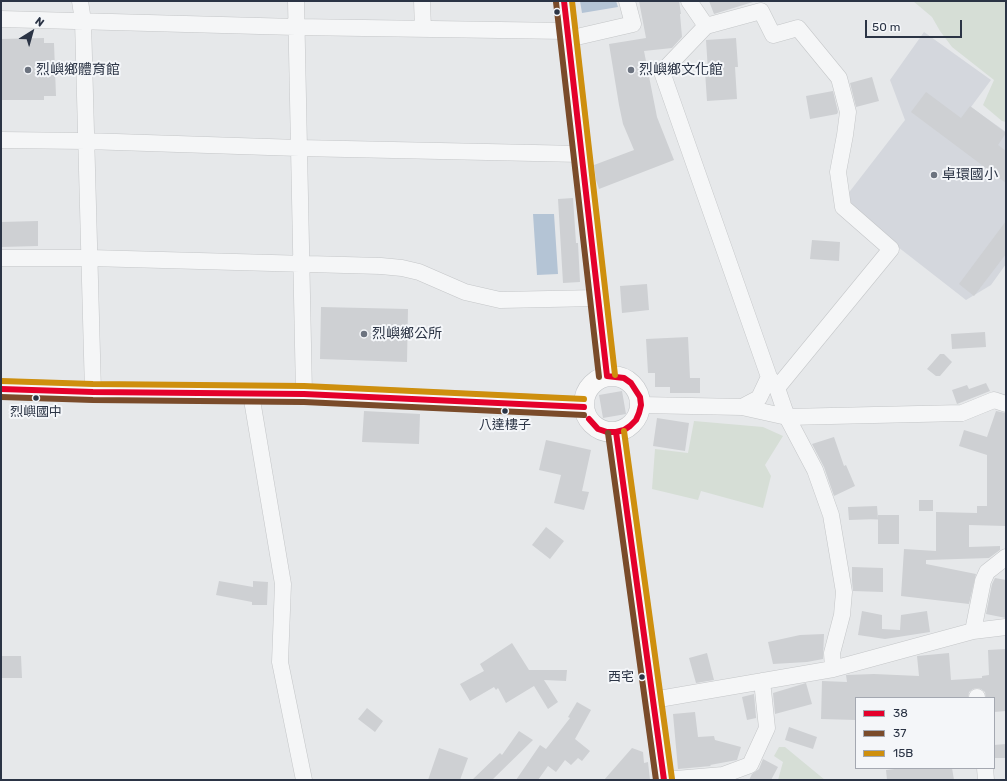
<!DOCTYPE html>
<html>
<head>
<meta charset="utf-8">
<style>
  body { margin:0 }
  #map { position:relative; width:1007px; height:781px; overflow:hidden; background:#e6e8ea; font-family:Rubik,sans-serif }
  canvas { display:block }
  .frame { position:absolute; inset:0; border:2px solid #2b3445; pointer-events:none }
  .legend { position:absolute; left:855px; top:697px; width:140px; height:72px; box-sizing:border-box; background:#f4f6f9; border:1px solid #a4a8b1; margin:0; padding:5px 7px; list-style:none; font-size:12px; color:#2b3445 }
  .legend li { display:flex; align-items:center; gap:8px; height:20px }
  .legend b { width:20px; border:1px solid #a4a8b1 }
  .north { position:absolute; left:12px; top:12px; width:40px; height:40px; -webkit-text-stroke:3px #f4f6f9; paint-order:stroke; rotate:37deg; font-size:11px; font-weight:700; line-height:16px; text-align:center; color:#2b3445 }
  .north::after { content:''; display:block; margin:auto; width:14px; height:18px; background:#2b3445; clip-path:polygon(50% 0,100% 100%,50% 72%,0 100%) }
  .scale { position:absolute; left:865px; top:20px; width:97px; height:18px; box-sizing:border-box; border:2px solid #2b3445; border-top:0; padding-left:5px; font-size:12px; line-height:14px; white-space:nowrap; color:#2b3445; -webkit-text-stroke:3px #f4f6f9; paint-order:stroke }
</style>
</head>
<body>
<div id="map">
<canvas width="1007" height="781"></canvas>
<div class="frame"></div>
<ul class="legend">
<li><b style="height:5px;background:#e4002b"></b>38</li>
<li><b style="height:5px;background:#7a4b2a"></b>37</li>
<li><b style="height:5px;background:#ce8f0e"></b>15B</li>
</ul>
<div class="north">N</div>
<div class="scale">50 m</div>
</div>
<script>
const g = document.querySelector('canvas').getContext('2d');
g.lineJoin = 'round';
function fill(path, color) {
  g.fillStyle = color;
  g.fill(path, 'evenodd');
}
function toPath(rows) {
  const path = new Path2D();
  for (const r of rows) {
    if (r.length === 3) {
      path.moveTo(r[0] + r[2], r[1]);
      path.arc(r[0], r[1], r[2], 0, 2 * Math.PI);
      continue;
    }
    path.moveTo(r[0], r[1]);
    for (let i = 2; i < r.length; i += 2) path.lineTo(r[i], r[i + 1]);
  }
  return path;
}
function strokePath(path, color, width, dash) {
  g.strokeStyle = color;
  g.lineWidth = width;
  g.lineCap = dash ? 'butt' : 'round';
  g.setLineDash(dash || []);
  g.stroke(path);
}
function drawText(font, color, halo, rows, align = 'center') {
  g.font = font + ' Rubik,"Noto Sans TC",sans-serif';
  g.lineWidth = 4;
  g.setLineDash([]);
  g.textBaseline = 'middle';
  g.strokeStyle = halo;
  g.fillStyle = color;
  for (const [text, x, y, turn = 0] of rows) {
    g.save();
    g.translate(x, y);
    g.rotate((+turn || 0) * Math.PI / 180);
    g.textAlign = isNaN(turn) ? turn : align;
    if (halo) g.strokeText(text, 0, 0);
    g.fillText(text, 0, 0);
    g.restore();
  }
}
const built = toPath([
  [924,32,991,80,971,107,1006,132,1006,149,1003,153,1006,155,1006,264,991,285,966,300,848,208,847,195,905,120,890,80]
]);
const green = toPath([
  [913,1,1006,1,1006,122,1002,121,983,105,994,80,952,47,940,31,932,17],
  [694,421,763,427,783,436,765,465,771,476,763,508,701,491,698,500,652,489,655,449,688,453],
  [779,747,785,747,825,780,778,780,783,762,774,756]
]);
const water = toPath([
  [580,1,616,1,618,7,582,13],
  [533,214,554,214,558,274,537,275]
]);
const building = toPath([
  [639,1,679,1,681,14,680,14,682,37,672,48,644,51,657,117,674,160,599,189,596,180,594,165,634,150,623,124,619,105,609,44,646,38],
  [709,1,753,1,753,2,714,14],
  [44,38,44,43,54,43,56,96,44,96,44,100,1,100,1,39],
  [736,38,738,67,735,67,737,99,707,101,705,71,708,71,706,40],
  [872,77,879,101,856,107,850,83],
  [833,91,838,112,837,114,810,119,806,96],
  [926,92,961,118,970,106,1006,133,998,145,1006,151,1006,183,911,112],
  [573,198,576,243,578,243,580,282,563,283,558,199],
  [38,221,38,246,1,247,1,222],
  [1006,221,1006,254,974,296,959,284],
  [812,240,840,242,839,261,810,259],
  [647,284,649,310,622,313,620,286],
  [321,307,408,309,407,362,320,359],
  [985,332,986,347,952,349,951,334],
  [688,337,690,378,700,378,700,393,670,393,670,387,655,387,655,373,648,373,646,339],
  [940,354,944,354,952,362,940,376,936,376,927,369],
  [986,383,990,391,957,404,952,390,967,385,969,389],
  [622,391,626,414,603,418,599,395],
  [364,411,420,414,419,444,362,442],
  [996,411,1006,413,1006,526,969,525,969,547,1000,546,1000,550,989,558,926,560,926,564,976,574,969,604,901,596,904,549,936,551,936,512,977,513,977,506,987,506,987,455,959,446,964,430,987,437],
  [657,418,689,423,685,451,653,446],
  [834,437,844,466,846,465,855,486,834,496,824,467,812,444],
  [546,440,591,450,582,491,589,492,584,510,554,503,561,475,539,470],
  [919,500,933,500,933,511,919,511],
  [877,506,878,519,849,520,848,507],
  [878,515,899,515,899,544,878,544],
  [546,527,564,541,550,559,532,545],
  [852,567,883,568,883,592,853,591,852,581],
  [995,578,1006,580,1006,618,986,614,992,584],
  [219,581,253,587,253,581,268,582,267,605,252,605,252,602,216,595],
  [862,611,882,615,882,629,900,630,901,615,927,611,930,632,885,639,858,635],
  [824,634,823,659,807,662,773,664,768,642,800,635],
  [512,643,529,670,567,670,566,681,544,680,558,702,548,709,534,686,506,703,498,688,496,690,494,687,470,701,460,684,484,671,480,664],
  [1006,649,1006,711,994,712,994,698,986,698,985,692,981,689,977,688,973,689,969,692,968,698,856,698,856,720,821,719,822,681,847,682,846,675,874,674,919,676,917,656,949,653,951,680,982,678,982,676,989,675,988,650],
  [707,653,714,680,696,683,689,658],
  [1,656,21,656,22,678,1,678],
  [806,683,812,704,775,714,773,693],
  [754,694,756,717,756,718,747,720,742,697],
  [577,702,591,710,575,739,590,751,582,761,578,758,571,765,565,760,556,772,548,766,538,780,516,780,540,745,546,749,570,718,568,717],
  [367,708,383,721,375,732,358,719],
  [695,712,698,737,714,736,715,740,741,747,737,760,710,765,711,766,678,769,673,714],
  [789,727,817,737,813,749,785,740],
  [519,731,533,740,492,780,472,780,500,753,502,755],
  [1006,744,1006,758,994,758,994,745],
  [439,748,468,758,460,780,428,780],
  [632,748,643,752,644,763,648,762,650,780,604,780],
  [763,759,778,767,771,780,749,780,752,774,759,769],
  [903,768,952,768,954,780,887,780,886,770]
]);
const minor = toPath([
  [80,1,83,21,93,392],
  [296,1,304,394],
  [422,1,423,29],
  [689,1,706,26],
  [1,19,296,27,567,31],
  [568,39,633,24,627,1],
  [1,140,86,141,299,148,581,154],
  [1,258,90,258,381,266,402,268,419,272,465,292,500,300,598,298],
  [777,388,891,249,843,207,838,172,845,135,848,112,839,78,798,28,773,35,761,11,706,26,662,72,769,377,777,388,787,417,962,413,994,400,1006,404],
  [251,394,283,584,280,662,304,780],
  [641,405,742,407,787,417,815,470,831,515,844,592,842,615,832,653,833,669],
  [742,407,759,398,769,377],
  [973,631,983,581,987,572,1006,557],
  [977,697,977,698],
  [653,700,833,669,973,631,1006,627],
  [985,768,986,780],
  [664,780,723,775,750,765,767,728,762,681]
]);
const major = toPath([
  [564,1,607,376],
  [612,404,28],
  [1,389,93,392,304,394,584,407],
  [616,432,664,780]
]);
const bus1 = toPath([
  [564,1,607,376],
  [1,389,93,392,304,394,584,407],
  [589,419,598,429,607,432,616,432,624,430,630,426,636,420,639,413,641,405,640,397,631,383,624,378,607,376],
  [616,432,664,780]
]);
const bus2 = toPath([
  [556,2,599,377],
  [1,397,93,400,304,402,584,415],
  [608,433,656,780]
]);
const bus3 = toPath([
  [572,1,615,375],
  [1,381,93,384,304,386,584,399],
  [624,431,672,779]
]);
const markers = [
  [557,12,3.5,"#2b3445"],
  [28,70,4,"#6c737f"],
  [631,70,4,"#6c737f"],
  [934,175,4,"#6c737f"],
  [364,334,4,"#6c737f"],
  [36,398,3.5,"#2b3445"],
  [505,411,3.5,"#2b3445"],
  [642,677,3.5,"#2b3445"]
];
const busNames = [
  ["烈嶼國中",36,412],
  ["八達樓子",505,425],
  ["西宅",634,677,"right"]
];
const poiNames = [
  ["烈嶼鄉體育館",36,70],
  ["烈嶼鄉文化館",639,70],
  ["卓環國小",942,175],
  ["烈嶼鄉公所",372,334]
];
fill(built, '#d4d7dd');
fill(green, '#d6ded6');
fill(water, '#b4c4d5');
fill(building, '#ced0d3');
strokePath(minor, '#c4c6c8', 17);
strokePath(major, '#c2c5c8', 21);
strokePath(minor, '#f5f6f7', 16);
strokePath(major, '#f8f8f8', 20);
strokePath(bus1, '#e4002b', 6);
strokePath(bus2, '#7a4b2a', 6);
strokePath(bus3, '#ce8f0e', 6);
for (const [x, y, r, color] of markers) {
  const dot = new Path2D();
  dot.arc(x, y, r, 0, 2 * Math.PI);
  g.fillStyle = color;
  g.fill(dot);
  strokePath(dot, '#f4f6f9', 1.5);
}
drawText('13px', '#2b3445', '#f4f6f9', busNames);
drawText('14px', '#2b3445', '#f4f6f9', poiNames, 'left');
</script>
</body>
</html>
